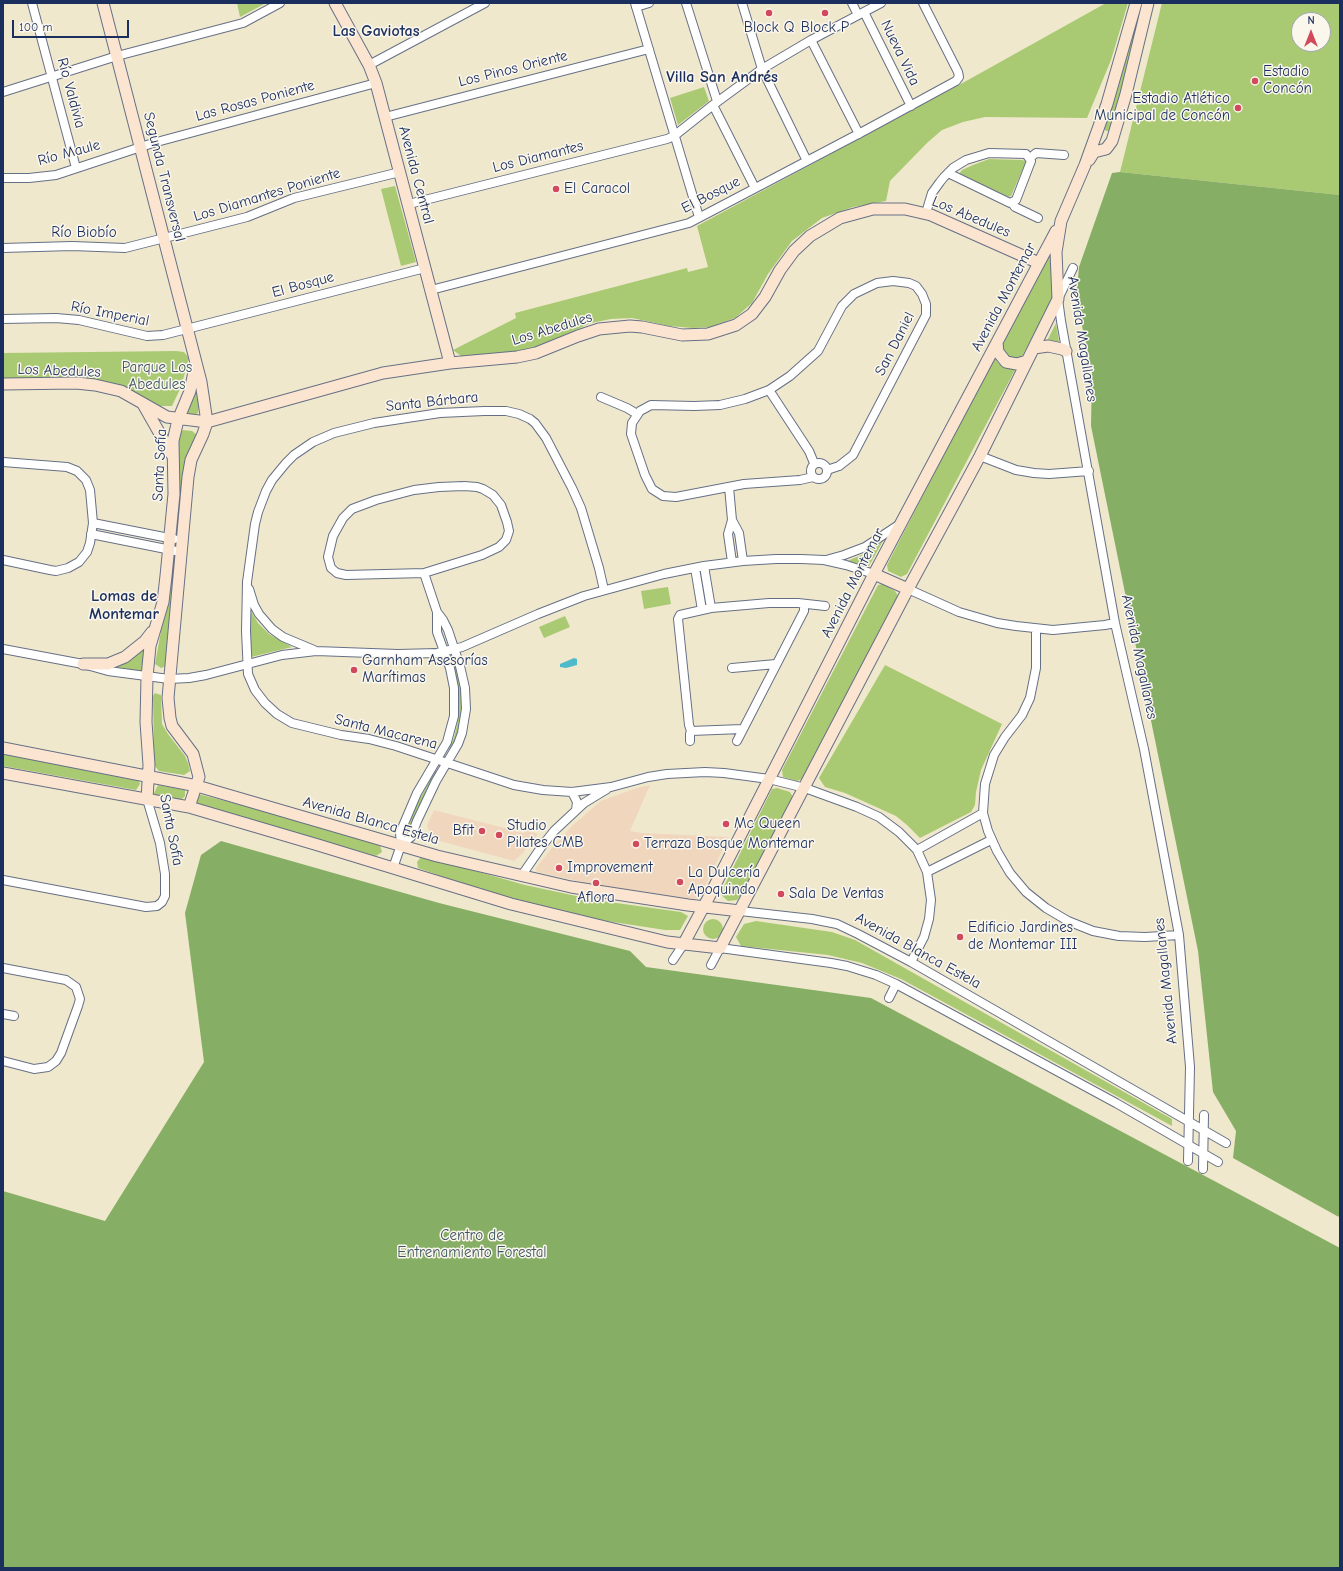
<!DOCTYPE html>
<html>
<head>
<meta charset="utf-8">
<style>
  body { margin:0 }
  #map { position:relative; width:1343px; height:1571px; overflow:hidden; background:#f0e8cd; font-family:"Comic Neue",sans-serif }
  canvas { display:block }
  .frame { position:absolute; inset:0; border:4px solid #1b2f5e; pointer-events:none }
  .north { position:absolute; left:1291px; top:12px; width:40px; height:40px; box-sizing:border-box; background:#fbf7ec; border:1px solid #a1a7b3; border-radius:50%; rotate:0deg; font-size:11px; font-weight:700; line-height:16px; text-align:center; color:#1b2f5e }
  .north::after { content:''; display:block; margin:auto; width:14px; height:18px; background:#d1495b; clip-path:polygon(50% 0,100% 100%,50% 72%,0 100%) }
  .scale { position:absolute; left:12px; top:20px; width:117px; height:18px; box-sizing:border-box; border:2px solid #1b2f5e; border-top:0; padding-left:5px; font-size:12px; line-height:14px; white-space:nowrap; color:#1b2f5e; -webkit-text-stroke:3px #fbf7ec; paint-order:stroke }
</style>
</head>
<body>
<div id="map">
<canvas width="1343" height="1571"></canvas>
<div class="frame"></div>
<div class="north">N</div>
<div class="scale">100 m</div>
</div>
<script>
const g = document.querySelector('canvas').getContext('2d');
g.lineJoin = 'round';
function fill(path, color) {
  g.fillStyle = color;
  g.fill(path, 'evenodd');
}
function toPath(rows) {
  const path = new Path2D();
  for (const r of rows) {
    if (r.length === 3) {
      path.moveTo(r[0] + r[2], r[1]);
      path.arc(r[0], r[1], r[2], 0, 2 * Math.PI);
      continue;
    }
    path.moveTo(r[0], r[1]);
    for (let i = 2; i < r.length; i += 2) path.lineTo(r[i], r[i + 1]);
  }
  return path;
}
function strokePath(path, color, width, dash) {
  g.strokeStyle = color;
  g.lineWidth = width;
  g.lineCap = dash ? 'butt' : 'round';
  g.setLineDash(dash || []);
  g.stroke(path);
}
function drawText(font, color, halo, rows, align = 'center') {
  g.font = font + ' "Comic Neue",sans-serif';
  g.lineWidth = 3;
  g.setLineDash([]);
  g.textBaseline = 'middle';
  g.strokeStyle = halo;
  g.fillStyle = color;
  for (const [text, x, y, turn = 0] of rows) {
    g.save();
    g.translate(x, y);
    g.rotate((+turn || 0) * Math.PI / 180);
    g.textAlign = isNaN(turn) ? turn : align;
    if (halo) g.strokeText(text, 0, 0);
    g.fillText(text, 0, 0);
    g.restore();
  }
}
const built = toPath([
  [650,785,630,831,642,833,729,837,699,898,693,899,605,887,537,872,536,868,552,848,573,825,601,801,637,788],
  [434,810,524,833,525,830,538,834,522,854,514,861,432,839,427,825]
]);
const green = toPath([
  [237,3,266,3,240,17],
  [1106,3,1128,3,1111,60,1087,118,985,117,963,122,942,130,927,143,890,181,886,201,853,207,822,218,792,241,768,274,752,303,735,318,710,327,692,328,669,326,632,318,611,319,591,323,545,344,519,352,461,356,453,350,516,318,515,313,687,268,688,272,708,267,697,226,968,80],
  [1139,3,1144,3,1111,131,1106,131,1103,126],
  [1162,3,1340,3,1340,195,1120,172],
  [1299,20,1323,20,1323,44,1299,44],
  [704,87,709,101,678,125,670,98],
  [989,159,1022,160,1025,161,1025,164,1011,196,1008,197,959,174,962,170,973,165],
  [395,186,416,262,401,266,381,189],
  [1050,253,1054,297,1021,358,1016,360,1008,358,1001,347],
  [1056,323,1056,324,1059,342,1047,341],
  [176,351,184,352,189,358,181,387,172,406,160,406,77,380,41,378,3,379,3,353],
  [995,356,998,363,1003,366,1009,368,1016,368,907,574,901,577,888,571,887,565],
  [197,387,200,398,198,413,193,416,185,412],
  [183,430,192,431,197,435,189,450,185,468,179,530,175,529,176,451,179,435],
  [883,541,869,566,847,561,869,552],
  [175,561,166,666,161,668,155,664,161,631,169,602,172,562],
  [883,584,895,591,898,596,802,779,797,781,783,777,782,770,878,585],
  [668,587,671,604,644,609,641,591],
  [251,611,258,623,269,634,292,647,251,657],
  [565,616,570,627,544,638,539,627],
  [145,644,141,671,109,666],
  [452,660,454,661,460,681,463,710,457,739,452,749,450,750,449,748,454,738,458,721,459,709,459,695,451,661],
  [885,665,1002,724,981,770,976,792,975,805,971,812,920,838,907,825,896,816,845,793,825,787,819,778],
  [155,693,161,695,162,724,168,734,185,756,188,763,190,771,184,775,159,771,154,765,153,696],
  [3,754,139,781,140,784,136,790,3,766],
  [435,771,437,772,428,789,410,832,407,831,416,806],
  [158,785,185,790,185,796,180,801,153,795],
  [777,788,790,792,793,797,745,889,737,900,728,901,720,894,772,789],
  [198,794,265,811,380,845,382,852,376,856,196,804],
  [422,856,525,885,595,900,681,912,688,916,680,930,665,930,600,920,487,892,418,868,417,862],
  [713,929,10],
  [756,921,832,932,855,940,1172,1119,1172,1126,901,979,862,963,828,955,741,946,736,937,744,924]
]);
const forest = toPath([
  [1120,172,1340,195,1340,1217,1337,1216,1233,1158,1236,1131,1213,1092,1198,951,1091,426,1092,371,1076,299,1079,267,1112,173],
  [221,841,439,903,630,951,646,967,871,998,1340,1248,1340,1568,3,1568,3,1191,105,1221,204,1062,185,913,201,855]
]);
const water = toPath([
  [574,658,577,659,577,665,566,668,560,667,560,664]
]);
const street = toPath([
  [32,3,76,168],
  [635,3,699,217],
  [686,3,717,101],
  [742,3,762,69,807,161],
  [852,3,858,15],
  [636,7,649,3],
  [864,12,911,106],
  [811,40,859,134],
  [369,65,485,3],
  [3,92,117,56,243,23,280,3],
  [713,105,755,188],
  [385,117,649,49],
  [1030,158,1036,153,1064,155],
  [3,178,29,178,56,175,153,143,376,83],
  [1012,203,1015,207,1038,218],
  [409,204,667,139,674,136,713,105,762,69,811,40,881,3],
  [926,213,932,193,940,182,944,177,953,168,966,160,989,153,1026,154,1031,161,1016,200,1010,203,948,173],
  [3,248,72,246,125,248,247,217,294,198,400,172],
  [1073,268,1058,299,1061,321,1115,623,1144,749,1179,935,1190,1067,1188,1161],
  [431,290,689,223,864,131,956,81,959,77,958,72,923,3],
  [3,319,56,318,79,320,147,336,163,335,425,268],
  [769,390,809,451,814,463],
  [601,397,627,408,637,414],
  [980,456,1016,470,1034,473,1049,474,1089,471],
  [3,462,67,467,77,471,86,480,90,490,93,523,90,543,87,552,79,562,68,568,56,571,50,570,3,560],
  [819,471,8],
  [813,477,800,480,744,484,676,497,663,496,652,489,645,475,631,434,632,423,640,411,651,405,694,406,720,405,745,399,769,390,790,376,818,351,842,306,854,294,877,283,893,281,909,283,916,286,922,294,926,304,926,315,853,455,839,466,827,470],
  [464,486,477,487,483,489,493,495,501,505,507,522,509,531,506,540,499,547,482,555,424,573,346,575,337,573,331,568,328,557,333,536,343,518,352,509,376,500,414,490,439,487,464,486],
  [729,487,732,520,728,534,732,562],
  [732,520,739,533,743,561],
  [93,523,174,539],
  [91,534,181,552],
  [826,560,844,555,865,547,900,524],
  [704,566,711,608],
  [695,568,702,610],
  [249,589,254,605,259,614,272,629,283,637,314,650],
  [908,589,959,612,997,623,1016,626,1053,630,1105,625,1115,623],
  [604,590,599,568,581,508,572,488,546,438,535,423,530,419,519,414,506,411,484,411,440,413,374,423,334,433,313,442,294,455,286,463,272,480,266,491,258,512,255,524,247,582,246,631,248,674,255,690,265,703,277,714,292,723,341,735,369,739,396,746,514,785,543,790,572,792,611,787,648,777,667,774,705,772,724,773,769,779,805,788,857,807,879,817,899,832,917,850,927,872,931,900,929,919,924,937,911,962],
  [1036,629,1036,668,1030,698,1022,715,1005,737,994,755,985,784,983,813,988,831,997,851,1010,873,1026,892,1046,908,1068,921,1093,931,1119,936,1145,937,1179,935],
  [3,649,83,664,108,671,169,679,189,678,206,675,282,655,316,651,398,654,437,653,462,647,538,614,584,596,664,574,704,566,743,561,776,559,801,559,824,560,846,565,874,574],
  [732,668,776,664],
  [691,731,742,729],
  [690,741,690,734,691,731,689,725,678,619,680,615,711,608,769,603,798,603,825,606],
  [737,741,804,611,804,604],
  [572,792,577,802,576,810],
  [401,845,411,837,417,821,436,781,458,744,462,733,466,709,465,688,460,666,448,630,443,620,437,612,424,573],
  [917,850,983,813],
  [393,868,401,845,400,833,417,793,447,742,454,716,454,688,450,668,437,632,437,612],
  [927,872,991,840],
  [522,875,542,846,554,831,584,803,607,789],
  [3,880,146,907,157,906,162,902,165,896,165,874,160,843,147,799],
  [740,911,812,919,837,924,858,934,911,962,1226,1143],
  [673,960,683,945],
  [711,965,720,948,831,963,847,966,876,975,896,984,1116,1103,1218,1162],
  [3,968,66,980,76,987,80,999,78,1006,61,1053,56,1061,48,1067,34,1069,3,1061],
  [889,998,896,984],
  [3,1014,14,1016],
  [1203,1169,1204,1115]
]);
const secondary = toPath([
  [103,3,201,382,207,422,203,434,191,460,188,477,168,698,170,718,172,726,193,754,199,777,189,807],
  [335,3,369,65,376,83,450,363],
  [1089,160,1094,152,1106,149,1112,141,1126,94,1148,3],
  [997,343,998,352,1006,362,1017,364,1027,361],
  [1034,348,1048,346,1062,349,1066,351],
  [3,384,76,383,95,385,121,391,167,417,207,422,383,373,450,363,517,357,536,353,578,336,599,329,630,326,642,327,682,335,708,334,736,325,752,314,765,297,780,270,794,251,810,236,840,218,873,209,905,209,931,215,1039,263],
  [143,404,172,455],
  [874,574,908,589],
  [83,664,108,664,125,657,145,641,152,632],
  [3,748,197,786,437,856,571,887,688,905,740,911],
  [3,773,189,807,318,845,511,904,667,942,720,948,908,589,980,456,1058,299,1056,252,1061,221,1085,165,1107,104,1136,3],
  [147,799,149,765,146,722,147,677,150,646,163,602,166,576,174,494,173,441,178,420,190,391,195,367],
  [683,945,711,893,874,574,1056,231]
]);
const markers = [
  [769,13,4,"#d1495b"],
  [825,13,4,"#d1495b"],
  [1255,81,4,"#d1495b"],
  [1238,108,4,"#d1495b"],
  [556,189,4,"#d1495b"],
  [354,670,4,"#d1495b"],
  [726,824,4,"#d1495b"],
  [482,831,4,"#d1495b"],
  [499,835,4,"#d1495b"],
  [636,844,4,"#d1495b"],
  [559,868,4,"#d1495b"],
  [680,882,4,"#d1495b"],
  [596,883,4,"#d1495b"],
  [781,894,4,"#d1495b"],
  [960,937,4,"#d1495b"]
];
const poiNames = [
  ["Block Q",769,28,"center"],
  ["Block P",825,28,"center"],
  ["Estadio",1263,72],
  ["Concón",1263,89],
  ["Estadio Atlético",1230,99,"right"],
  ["Municipal de Concón",1230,116,"right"],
  ["El Caracol",564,189],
  ["Garnham Asesorías",362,661],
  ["Marítimas",362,678],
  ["Mc Queen",734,824],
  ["Studio",507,826],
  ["Pilates CMB",507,843],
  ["Bfit",474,831,"right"],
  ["Terraza Bosque Montemar",644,844],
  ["Improvement",567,868],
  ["La Dulcería",688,873],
  ["Apoquindo",688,890],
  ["Sala De Ventas",789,894],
  ["Aflora",596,898,"center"],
  ["Edificio Jardines",968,928],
  ["de Montemar III",968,945]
];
const streetNames = [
  ["Nueva Vida",900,53,64],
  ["Los Pinos Oriente",513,69,-14],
  ["Río Valdivia",71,93,75],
  ["Las Rosas Poniente",255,101,-15],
  ["Río Maule",69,153,-15],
  ["Los Diamantes",538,157,-14],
  ["Avenida Central",416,175,75],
  ["Segunda Transversal",164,177,76],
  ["Los Diamantes Poniente",267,195,-17],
  ["El Bosque",711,195,-27],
  ["Los Abedules",971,217,23],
  ["Río Biobío",84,233],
  ["El Bosque",303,285,-15],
  ["Avenida Montemar",1004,297,-62],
  ["Río Imperial",110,314,11],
  ["Los Abedules",552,329,-17],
  ["Avenida Magallanes",1082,339,81],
  ["San Daniel",895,344,-63],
  ["Los Abedules",59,371,2],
  ["Santa Bárbara",432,402,-6],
  ["Santa Sofía",160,465,-87],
  ["Avenida Montemar",853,583,-63],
  ["Avenida Magallanes",1139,657,78],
  ["Santa Macarena",386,732,14],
  ["Avenida Blanca Estela",371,821,16],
  ["Santa Sofía",171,830,79],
  ["Avenida Blanca Estela",918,951,29],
  ["Avenida Magallanes",1166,981,-96]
];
const parkNames = [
  ["Parque Los",157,368],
  ["Abedules",157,385],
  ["Centro de",472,1236],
  ["Entrenamiento Forestal",472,1253]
];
const neighbourhoodNames = [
  ["Las Gaviotas",376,31],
  ["Villa San Andrés",722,77],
  ["Lomas de",124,596],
  ["Montemar",124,614]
];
fill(built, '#f0d6bc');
fill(green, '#a9ca73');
fill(forest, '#86ae65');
fill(water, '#4fbbca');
strokePath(street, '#667085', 10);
strokePath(secondary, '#667085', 13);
strokePath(street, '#fff', 8);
strokePath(secondary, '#fce5d0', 11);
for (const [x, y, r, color] of markers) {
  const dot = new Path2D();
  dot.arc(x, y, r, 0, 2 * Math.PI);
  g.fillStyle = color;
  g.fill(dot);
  strokePath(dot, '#fbf7ec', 1.5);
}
drawText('15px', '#1b2f5e', '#fbf7ec', poiNames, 'left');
drawText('15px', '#1b2f5e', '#fbf7ec', streetNames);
drawText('15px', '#3e5663', '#fbf7ec', parkNames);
drawText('bold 16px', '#1b2f5e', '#fbf7ec', neighbourhoodNames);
</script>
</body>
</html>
